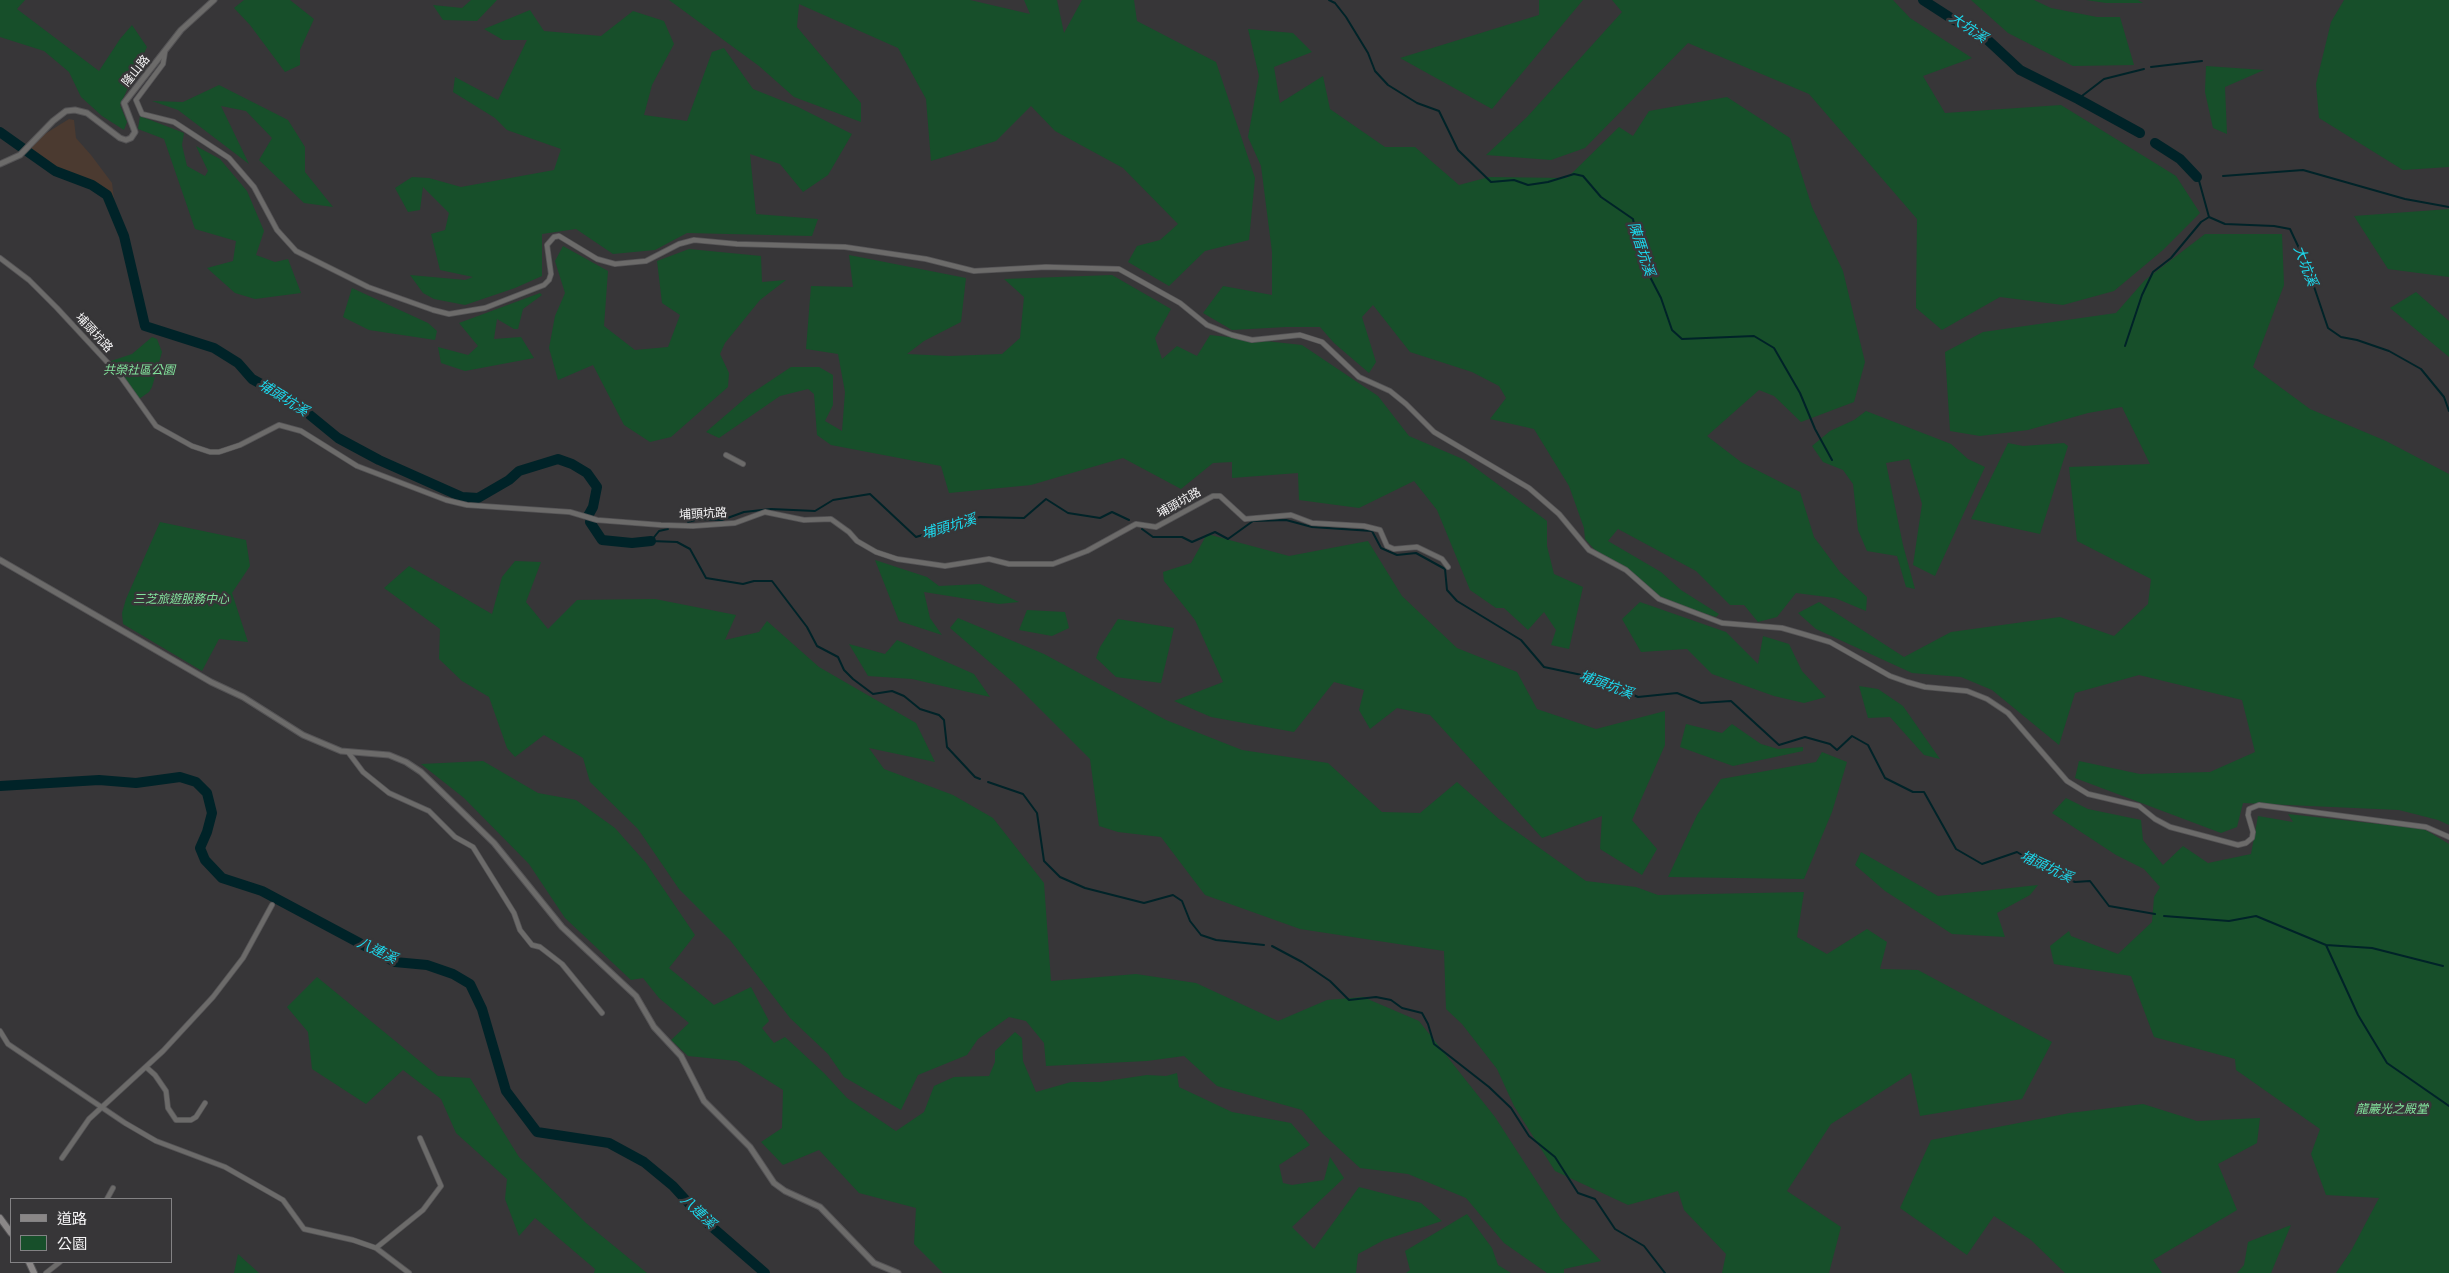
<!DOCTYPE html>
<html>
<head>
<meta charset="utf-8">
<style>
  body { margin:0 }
  #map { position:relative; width:2449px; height:1273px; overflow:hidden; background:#373638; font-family:Literata,"Noto Sans TC",serif }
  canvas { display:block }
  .legend { position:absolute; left:10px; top:1198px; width:162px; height:65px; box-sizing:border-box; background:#373638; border:1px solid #838284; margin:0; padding:6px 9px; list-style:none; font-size:15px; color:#f5f4f5 }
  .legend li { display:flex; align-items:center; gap:10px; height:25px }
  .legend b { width:25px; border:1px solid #838284 }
</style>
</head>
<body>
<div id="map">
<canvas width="2449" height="1273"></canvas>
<ul class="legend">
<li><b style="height:6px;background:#8a8787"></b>道路</li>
<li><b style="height:14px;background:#174f2a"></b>公園</li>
</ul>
</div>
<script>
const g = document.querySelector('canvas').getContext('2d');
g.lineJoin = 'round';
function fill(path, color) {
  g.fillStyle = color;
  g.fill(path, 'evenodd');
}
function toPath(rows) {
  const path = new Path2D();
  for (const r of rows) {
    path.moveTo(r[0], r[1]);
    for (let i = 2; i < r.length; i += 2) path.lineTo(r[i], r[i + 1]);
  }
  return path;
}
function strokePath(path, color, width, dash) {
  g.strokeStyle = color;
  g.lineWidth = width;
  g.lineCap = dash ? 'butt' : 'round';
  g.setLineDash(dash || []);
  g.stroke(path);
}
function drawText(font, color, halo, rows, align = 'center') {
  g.font = font + ' Literata,"Noto Sans TC",serif';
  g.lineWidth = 5;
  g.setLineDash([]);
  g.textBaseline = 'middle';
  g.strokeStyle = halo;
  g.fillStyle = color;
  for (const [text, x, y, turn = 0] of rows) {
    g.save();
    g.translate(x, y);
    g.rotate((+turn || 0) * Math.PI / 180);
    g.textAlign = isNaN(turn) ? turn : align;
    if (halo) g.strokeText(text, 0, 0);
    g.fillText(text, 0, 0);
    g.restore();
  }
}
const industrial = toPath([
  [69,119,74,120,76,138,91,155,112,183,114,199,111,200,97,186,64,173,46,163,30,149,40,137]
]);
const green = toPath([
  [0,0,25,0,17,9,99,71,120,39,132,25,147,47,120,105,127,122,124,130,102,116,81,97,69,72,44,51,0,37],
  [244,0,290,0,314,19,300,50,300,65,285,72,250,25,234,8],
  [471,0,497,0,477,21,443,20,433,5,462,8],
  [669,0,970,0,1030,14,1024,0,1057,0,1064,33,1082,0,1134,0,1137,21,1216,62,1255,178,1249,240,1205,251,1169,286,1128,262,1137,246,1160,240,1178,224,1123,168,1055,131,1031,106,996,141,931,161,926,99,898,48,799,4,797,27,861,103,861,122,794,97,759,66],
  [1539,0,1583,0,1492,109,1400,58,1539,15],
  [1612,0,1893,0,1910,18,1972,58,1923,76,1945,113,2061,105,2176,176,2200,213,2163,250,2114,291,2063,305,2000,297,1942,330,1916,308,1917,219,1809,94,1688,43,1585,148,1551,160,1486,155,1527,117,1622,12],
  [1971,0,2034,0,2051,8,2097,17,2120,17,2134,65,2073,66,2008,33],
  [2086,0,2138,0,2143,3,2106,3],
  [2344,0,2449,0,2449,167,2403,170,2319,118,2316,84,2331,22],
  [530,10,544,31,601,36,633,11,664,21,674,44,652,85,644,115,687,121,712,52,724,48,753,89,798,107,852,134,828,175,803,192,780,164,750,154,756,214,818,219,812,236,687,233,655,250,613,254,576,229,542,234,542,276,515,288,465,305,434,299,423,293,410,275,465,280,473,277,440,270,431,234,445,230,449,213,423,187,420,210,408,212,395,188,412,177,429,178,461,187,554,170,561,149,507,130,495,118,453,92,455,77,498,100,527,40,503,40,484,29],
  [1248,29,1293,33,1312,52,1274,67,1280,103,1323,76,1330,109,1385,147,1415,147,1459,185,1489,177,1567,178,1619,127,1633,136,1649,111,1727,97,1790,138,1812,207,1843,271,1865,362,1854,402,1801,422,1774,396,1759,390,1707,436,1741,462,1800,492,1814,537,1840,572,1867,597,1866,611,1835,598,1796,593,1777,617,1758,622,1744,605,1730,605,1696,571,1618,529,1608,541,1661,572,1681,590,1719,614,1716,617,1655,598,1623,570,1594,549,1585,539,1584,528,1569,486,1534,429,1490,419,1506,398,1499,386,1472,372,1410,352,1373,305,1362,317,1376,362,1369,373,1334,343,1320,327,1286,327,1232,330,1203,313,1223,286,1272,295,1272,252,1261,166,1248,137,1259,76],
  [2206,66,2264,70,2225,87,2227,134,2213,128,2205,92],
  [219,85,288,120,305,147,305,172,333,207,304,203,259,160,272,138,246,111,221,106,249,164,178,110,152,101,183,102],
  [140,116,184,133,182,145,187,166,205,176,208,171,196,146,220,159,247,191,264,231,256,255,275,262,288,259,301,293,255,299,235,293,207,268,233,261,236,241,195,229,164,139,138,129],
  [2449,209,2449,277,2388,269,2354,216],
  [2205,234,2282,234,2284,285,2253,367,2310,409,2386,441,2449,474,2449,825,2438,820,2399,810,2243,803,2237,827,2221,833,2075,778,2079,761,2140,774,2210,772,2255,752,2242,700,2139,675,2075,693,2059,745,1992,690,1961,677,1912,673,1816,629,1798,613,1819,602,1904,657,1951,632,2060,617,2114,636,2148,604,2151,579,2077,541,2069,467,2150,464,2122,407,2088,413,2028,430,1980,436,1950,431,1945,352,1983,332,2116,313,2145,280],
  [563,246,608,271,604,326,635,350,668,347,680,315,662,303,657,261,689,249,761,256,762,282,786,280,760,300,725,343,720,354,729,373,728,387,671,437,650,442,624,425,593,365,558,380,549,348,555,316,565,293,555,261],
  [849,255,966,278,961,322,924,341,907,354,949,356,1002,354,1020,338,1024,297,1004,279,1112,275,1171,309,1155,338,1162,359,1177,346,1197,356,1210,335,1302,345,1378,396,1409,436,1465,460,1547,521,1547,546,1554,574,1583,587,1569,649,1551,645,1556,630,1544,612,1528,630,1504,608,1496,608,1470,590,1437,510,1414,481,1359,508,1299,500,1298,473,1232,478,1232,462,1213,463,1181,489,1123,458,1031,485,949,493,941,466,831,445,817,435,814,394,808,389,780,396,719,438,706,432,749,395,791,367,819,367,833,375,833,405,825,421,842,431,845,392,838,354,806,349,811,286,853,287],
  [352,288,428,323,437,331,435,340,369,330,343,317],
  [2416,292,2449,321,2449,357,2390,308],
  [540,293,542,295,523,309,518,329,514,329,497,319,494,339,521,337,534,358,465,371,441,363,438,347,468,355,478,346,459,323],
  [152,337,157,339,162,352,152,387,149,392,139,399,111,361,132,354],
  [1866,411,1951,444,1968,459,1985,467,1935,576,1913,565,1922,504,1909,459,1886,463,1903,545,1915,589,1906,587,1897,556,1867,551,1858,530,1853,484,1843,470,1823,462,1812,446,1830,431,1854,420],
  [2008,443,2023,446,2064,443,2068,446,2040,534,1971,519],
  [160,522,246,540,250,566,232,593,248,642,219,639,202,671,123,624,122,613,126,599],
  [1207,534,1289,556,1368,541,1402,596,1457,648,1517,672,1537,709,1596,729,1665,711,1665,745,1632,820,1657,849,1642,875,1600,849,1602,816,1542,838,1430,715,1397,708,1370,729,1359,710,1364,690,1334,682,1294,732,1211,717,1174,701,1223,682,1195,620,1164,581,1163,572,1191,563],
  [875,560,927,577,939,586,980,584,1019,602,999,604,924,592,930,618,942,635,899,621],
  [515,561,541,562,526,602,548,629,577,600,655,599,736,615,725,640,759,632,767,621,819,667,916,723,935,762,869,748,884,769,953,795,993,818,1044,883,1051,981,1136,974,1196,983,1278,1021,1327,1000,1363,997,1419,1021,1495,1117,1561,1219,1601,1261,1564,1269,1564,1273,1547,1273,1504,1243,1466,1198,1408,1174,1360,1168,1323,1134,1302,1110,1217,1086,1184,1056,1147,1061,1046,1066,1044,1043,1026,1021,1009,1017,978,1039,967,1055,918,1075,901,1110,844,1077,828,1054,790,1018,730,940,679,889,638,829,590,782,583,758,544,735,515,757,507,748,489,697,462,681,439,659,440,629,384,588,409,566,492,614,502,577],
  [1640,602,1726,632,1758,664,1763,636,1789,644,1802,671,1826,697,1804,703,1774,696,1712,674,1687,649,1641,652,1622,619],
  [1027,610,1065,612,1069,628,1052,636,1019,630],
  [958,618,1044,654,1166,720,1242,750,1328,763,1382,812,1420,813,1457,782,1499,819,1586,881,1636,887,1658,895,1804,892,1797,937,1827,954,1867,929,1887,942,1880,969,1918,970,2052,1042,2022,1099,1920,1116,1911,1073,1831,1124,1787,1191,1841,1227,1829,1273,1722,1273,1726,1254,1684,1210,1678,1191,1628,1205,1555,1171,1514,1106,1497,1069,1462,1024,1446,1009,1444,951,1300,929,1205,895,1161,837,1118,832,1099,826,1090,759,1015,684,950,628],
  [1118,619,1174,628,1161,683,1116,677,1096,658,1100,647],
  [897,640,974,674,990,697,912,679,868,676,849,644,885,654],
  [1859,686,1878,689,1903,706,1940,759,1924,755,1890,717,1868,718],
  [1686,724,1722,733,1732,724,1761,744,1778,749,1803,747,1803,751,1733,766,1680,747],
  [1822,752,1847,762,1832,812,1804,879,1668,877,1697,815,1721,779,1816,762],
  [483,761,538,793,576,800,615,828,646,863,695,935,669,968,714,1005,751,987,769,1021,762,1028,774,1043,785,1037,824,1073,847,1098,896,1131,924,1112,934,1086,954,1077,989,1076,995,1062,995,1051,1015,1032,1022,1038,1023,1061,1036,1092,1071,1082,1100,1082,1147,1075,1166,1076,1177,1073,1179,1087,1232,1112,1291,1123,1310,1145,1279,1165,1283,1183,1292,1185,1324,1180,1330,1157,1344,1178,1292,1227,1314,1249,1359,1187,1421,1203,1442,1221,1384,1240,1358,1254,1356,1273,943,1273,914,1244,916,1208,859,1193,819,1150,783,1165,761,1142,782,1128,783,1090,737,1061,688,1056,671,1040,689,1023,659,998,643,978,631,980,565,918,529,864,464,798,421,764],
  [2066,798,2088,809,2141,820,2143,840,2163,865,2183,846,2208,863,2251,854,2258,816,2293,822,2288,814,2424,829,2449,844,2449,1273,2336,1273,2351,1251,2379,1198,2326,1195,2311,1154,2320,1129,2236,1070,2235,1059,2154,1037,2131,976,2054,964,2050,946,2069,931,2071,936,2118,954,2152,922,2154,897,2160,887,2144,869,2116,855,2052,813],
  [1861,852,1938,896,2038,885,2030,895,1997,913,2005,937,1952,934,1885,891,1855,865],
  [317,977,438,1076,470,1078,519,1157,586,1223,647,1273,594,1273,595,1269,535,1218,519,1236,505,1199,507,1179,456,1133,441,1099,403,1070,366,1104,312,1069,308,1032,287,1007],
  [2143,1104,2197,1121,2260,1118,2257,1143,2218,1164,2237,1210,2153,1260,2162,1273,2065,1273,2031,1240,1994,1216,1967,1255,1900,1208,1931,1140,2070,1113],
  [1467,1214,1492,1248,1498,1265,1511,1273,1406,1273,1410,1270,1405,1251],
  [2291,1225,2271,1273,2237,1273,2244,1265,2248,1242],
  [238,1254,259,1273,234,1273]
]);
const stream = toPath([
  [1329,0,1335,3,1346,17,1368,53,1375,71,1388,85,1417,103,1439,111,1458,150,1491,182,1514,180,1528,185,1548,182,1574,174,1583,176,1601,197,1633,219,1639,250,1648,273,1661,298,1672,330,1682,339,1754,336,1774,348,1800,393,1815,429,1832,460],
  [2151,67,2202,61],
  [2078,99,2104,79,2144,69],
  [2223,176,2303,170,2405,199,2449,207],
  [2198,177,2209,217,2225,224,2274,226,2290,229,2306,263,2328,328,2341,337,2357,340,2389,351,2421,369,2444,397,2449,411],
  [2125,346,2142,295,2153,272,2171,258,2201,222,2209,217],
  [688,522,699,519,722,520,744,512,771,509,815,511,833,500,870,494,916,537,980,517,1024,518,1046,499,1068,513,1100,518,1112,512,1129,520],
  [1142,529,1153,537,1182,537,1192,542,1215,532,1228,539,1253,521,1286,520,1312,527,1372,531,1381,548,1397,555,1416,553,1445,569,1447,590,1457,601,1521,640,1544,667,1596,678,1638,697,1677,693,1701,703,1731,701,1779,745,1805,737,1830,744,1837,750,1852,736,1868,745,1885,778,1913,792,1924,792,1956,849,1982,864,2017,852,2038,865,2075,882,2090,881,2109,906,2155,914],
  [651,541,677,542,690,549,706,578,743,584,754,581,772,581,807,627,817,646,838,657,844,670,853,679,873,694,892,691,904,696,920,709,939,715,944,720,947,747,975,777,980,779],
  [651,541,659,531,668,529],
  [988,782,1023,794,1037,813,1044,861,1060,877,1085,888,1144,903,1173,895,1182,901,1190,921,1201,935,1216,940,1264,945],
  [2164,916,2229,921,2256,916,2326,945,2358,1015,2387,1063,2449,1106],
  [2326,945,2372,948,2443,966],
  [1272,946,1302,962,1330,981,1349,1000,1376,997,1391,1000,1402,1008,1422,1013,1428,1024,1434,1044,1489,1087,1511,1108,1529,1136,1555,1157,1578,1193,1595,1199,1615,1229,1644,1246,1665,1273]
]);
const river = toPath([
  [1923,0,1954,20,1978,31,2020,70,2078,99,2140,133],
  [0,132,55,171,92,185,107,195,124,236,145,326,214,348,238,363,252,379,294,402,338,438,379,460,462,497,478,498,509,480,519,471,558,459,572,464,587,473,597,487,593,507,588,516],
  [2155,143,2180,159,2197,177],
  [590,522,602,540,632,543,651,541],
  [0,786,99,780,136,783,180,777,196,782,207,793,212,813,207,832,200,848,205,860,222,878,262,891,395,962,427,965,453,974,470,984,482,1009,506,1091,537,1132,609,1143,644,1162,673,1186,704,1220,765,1273]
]);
const minor = toPath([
  [165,52,163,64,136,100,142,114,174,122,229,158,254,187,277,230,296,251,368,287,433,310,449,314,485,308,544,285,549,280,551,274,547,245,554,237,559,236,597,259,615,264,646,261,679,244,694,240,737,244,845,247,926,259,974,271,1046,267,1119,269,1180,303,1207,325,1232,335,1252,340,1300,335,1322,342,1359,377,1390,391,1406,404,1434,432,1529,488,1559,514,1589,550,1626,570,1659,599,1722,623,1782,628,1803,634,1830,642,1890,676,1907,682,1925,687,1967,691,1987,699,2008,713,2067,781,2088,794,2139,806,2155,819,2170,827,2238,845,2246,843,2252,838,2253,832,2248,815,2249,809,2259,805,2426,827,2449,837],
  [0,258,29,280,57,308,121,377,156,426,192,446,210,452,219,452,240,445,279,425,301,431,357,466,446,500,467,505,570,512,597,520,661,525,693,526,735,523,765,512,804,520,831,519,849,532,857,541,876,552,897,559,945,566,989,559,1009,564,1053,564,1087,551,1136,524,1156,527,1213,496,1220,496,1245,519,1291,515,1312,523,1364,526,1380,530,1387,546,1394,549,1417,547,1442,559,1448,567],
  [726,455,743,464],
  [348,752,363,772,389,793,429,811,455,837,473,847,514,913,520,930,532,945,540,947,562,964,602,1013],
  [0,1031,8,1044,125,1123,156,1141,225,1167,283,1200,304,1229,353,1240,376,1248,409,1273],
  [146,1067,155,1075,166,1091,168,1108,176,1120,191,1120,196,1117,205,1103],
  [62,1158,89,1119,163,1051,213,997,243,958,272,905],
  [107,1199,113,1188],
  [376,1248,423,1210,441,1186,420,1138],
  [46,1273,60,1262]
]);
const tertiary = toPath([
  [0,164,20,155,53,121,66,111,75,110,87,113,120,138,126,140,131,138,135,132,124,103,181,30,214,0],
  [0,560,211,682,243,697,303,735,341,751,389,755,406,762,421,772,494,843,562,927,636,996,654,1027,681,1056,704,1101,750,1147,774,1183,785,1191,820,1207,874,1263,898,1273]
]);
const secondary = toPath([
  [0,1218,11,1233],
  [29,1262,34,1273]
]);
const streetNames = [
  ["隆山路",136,71,-51],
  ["埔頭坑路",94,333,47],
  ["埔頭坑路",1179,503,-29],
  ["埔頭坑路",703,514,-3]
];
const parkNames = [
  ["共榮社區公園",139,370],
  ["三芝旅遊服務中心",181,599],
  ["龍巖光之殿堂",2392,1109]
];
const waterNames = [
  ["大坑溪",1968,28,34],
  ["陳厝坑溪",1641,249,72],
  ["大坑溪",2305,266,69],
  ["埔頭坑溪",283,398,32],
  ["埔頭坑溪",949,527,-16],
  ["埔頭坑溪",1606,685,20],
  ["埔頭坑溪",2046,867,25],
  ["八連溪",377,951,25],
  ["八連溪",698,1212,43]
];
fill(industrial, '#4b3a30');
fill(green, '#174f2a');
strokePath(stream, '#002328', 2);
strokePath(river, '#002328', 10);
strokePath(minor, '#555456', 6);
strokePath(tertiary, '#555456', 7);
strokePath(secondary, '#555456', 8);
strokePath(minor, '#6c6b6a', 4.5);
strokePath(tertiary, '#6c6b6a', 5);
strokePath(secondary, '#8a8787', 6);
drawText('12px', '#f5f4f5', '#373638', streetNames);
drawText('italic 12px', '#83e49d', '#373638', parkNames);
drawText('italic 14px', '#1cd9ee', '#373638', waterNames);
</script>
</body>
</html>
